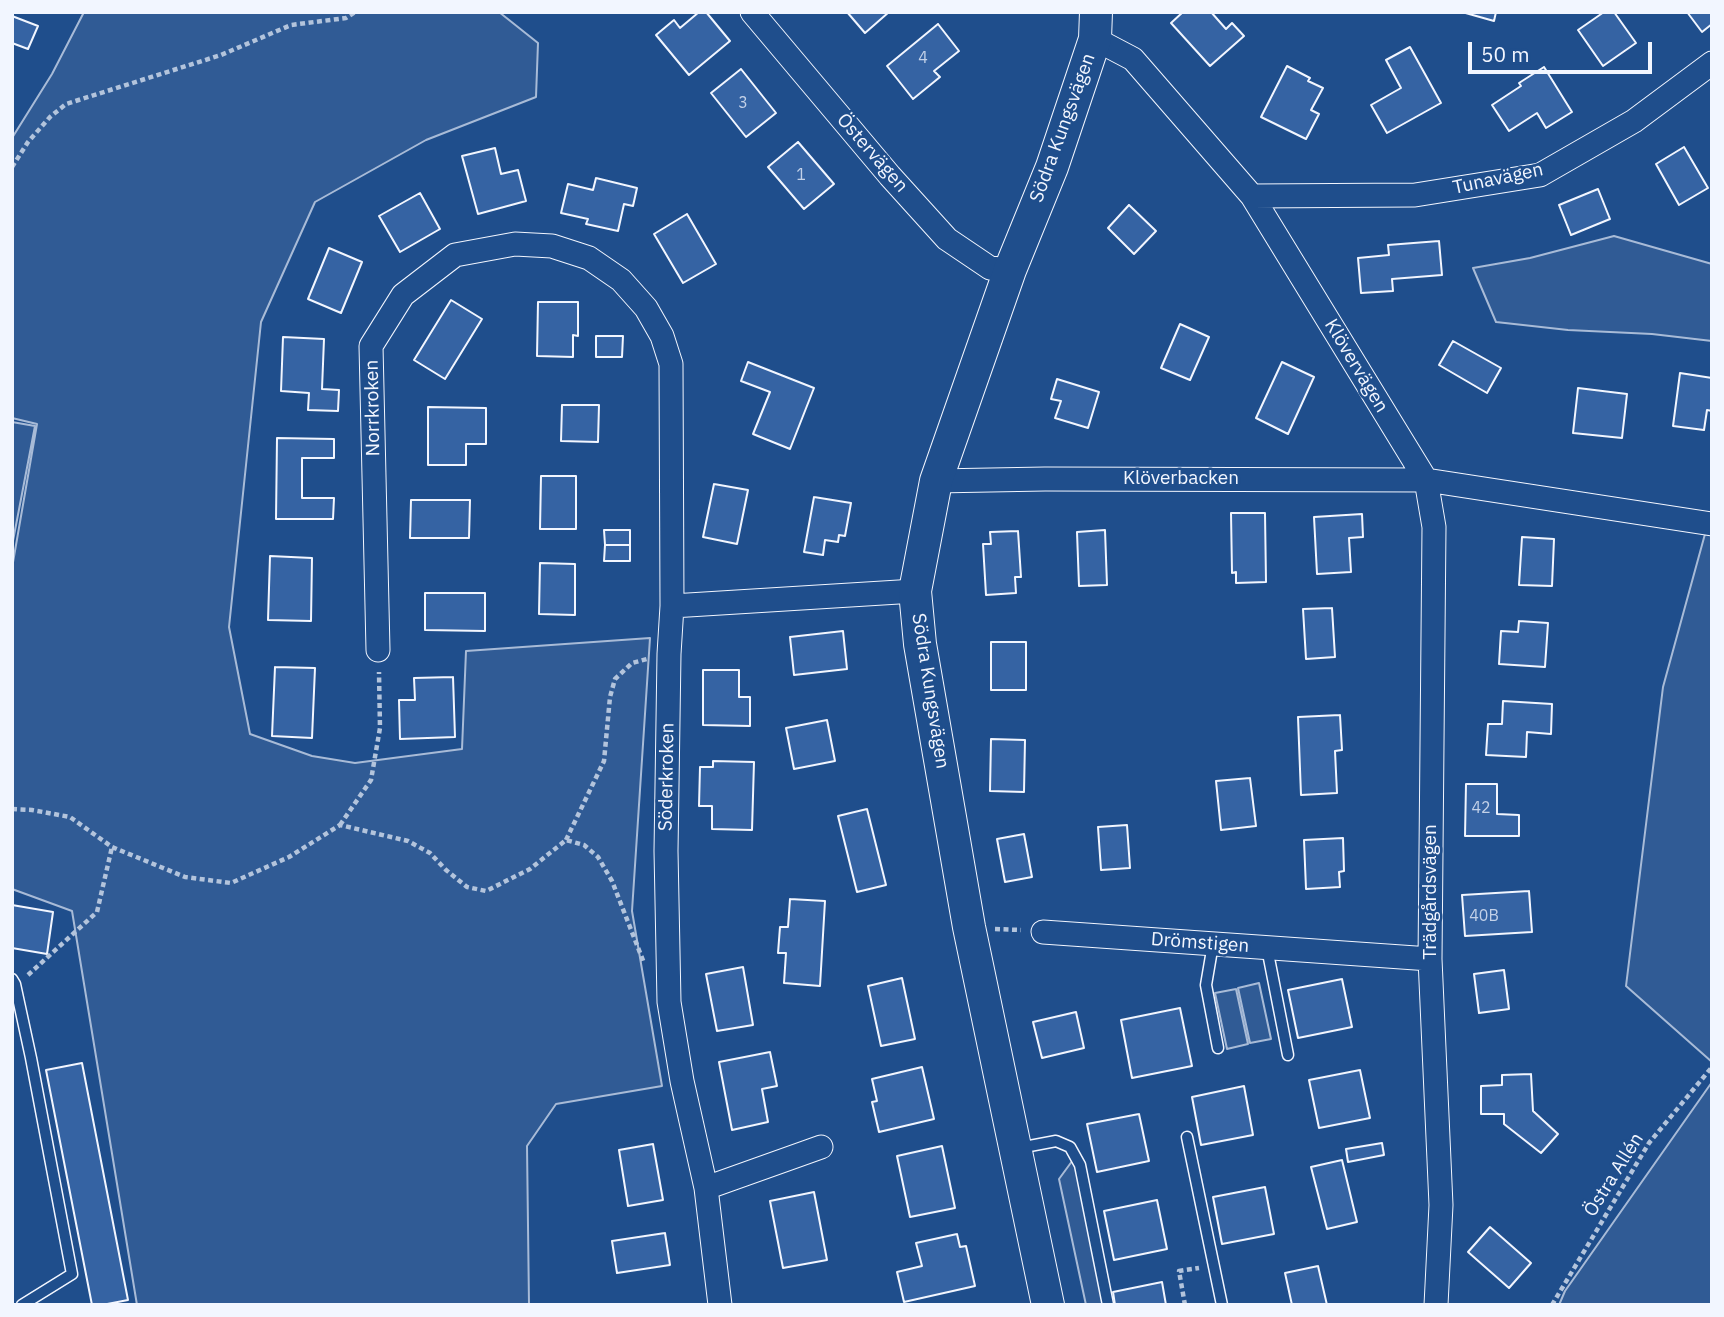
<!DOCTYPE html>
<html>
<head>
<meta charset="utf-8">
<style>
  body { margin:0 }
  #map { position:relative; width:1724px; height:1317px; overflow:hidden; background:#1f4e8c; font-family:"IBM Plex Sans",sans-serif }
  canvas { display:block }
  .frame { position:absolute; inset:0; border:14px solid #f2f6ff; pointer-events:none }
  .scale { position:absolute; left:1468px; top:42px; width:184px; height:32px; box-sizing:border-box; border:4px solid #f2f6ff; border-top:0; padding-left:9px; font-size:21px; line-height:24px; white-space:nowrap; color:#f2f6ff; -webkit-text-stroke:5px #1f4e8c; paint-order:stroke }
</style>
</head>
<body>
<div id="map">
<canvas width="1724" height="1317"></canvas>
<div class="frame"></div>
<div class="scale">50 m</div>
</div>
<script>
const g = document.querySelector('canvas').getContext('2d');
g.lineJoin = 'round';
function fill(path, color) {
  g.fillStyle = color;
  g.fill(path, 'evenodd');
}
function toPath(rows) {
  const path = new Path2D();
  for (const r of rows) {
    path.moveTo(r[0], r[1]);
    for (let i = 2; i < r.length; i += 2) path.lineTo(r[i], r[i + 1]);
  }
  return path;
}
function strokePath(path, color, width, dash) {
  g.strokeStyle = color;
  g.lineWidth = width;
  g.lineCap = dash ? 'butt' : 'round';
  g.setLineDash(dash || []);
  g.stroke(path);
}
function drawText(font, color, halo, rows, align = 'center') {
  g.font = font + ' "IBM Plex Sans",sans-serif';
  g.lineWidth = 5;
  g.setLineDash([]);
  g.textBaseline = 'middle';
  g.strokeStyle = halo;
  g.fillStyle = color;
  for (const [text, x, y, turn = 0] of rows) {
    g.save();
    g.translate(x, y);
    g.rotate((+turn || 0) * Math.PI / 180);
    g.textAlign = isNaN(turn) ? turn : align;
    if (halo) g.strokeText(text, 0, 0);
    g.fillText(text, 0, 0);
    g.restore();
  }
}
const built = toPath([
  [84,12,499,12,538,43,536,97,426,140,315,202,261,322,229,627,250,734,312,756,355,763,462,749,466,651,650,638,632,911,662,1086,556,1104,527,1146,529,1305,137,1305,72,911,12,889,12,568,37,424,12,418,12,138,52,74,84,12],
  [1614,236,1712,264,1712,341,1652,334,1568,330,1496,322,1473,268,1530,258,1614,236],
  [12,422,35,426,12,546,12,422],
  [1705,534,1712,535,1712,1062,1626,986,1663,687,1705,534],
  [1259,983,1271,1039,1250,1043,1238,988,1259,983],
  [1236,989,1248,1044,1227,1049,1215,993,1236,989],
  [1712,1082,1712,1305,1559,1305,1565,1291,1712,1082],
  [1078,1153,1109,1305,1086,1305,1059,1179,1078,1153]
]);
const building = toPath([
  [699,12,706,12,730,41,689,75,656,35,674,20,680,28,699,12],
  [847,12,889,12,865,33,847,12],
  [1183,12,1211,12,1226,29,1232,23,1244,36,1210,66,1171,23,1183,12],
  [1462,12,1496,12,1494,21,1462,12],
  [1604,12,1614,12,1636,43,1603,66,1578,30,1604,12],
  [1687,12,1712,12,1712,24,1702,32,1687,12],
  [12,16,38,26,28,49,12,43,12,16],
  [938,24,959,51,934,71,940,77,913,99,887,66,938,24],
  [1410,47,1441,103,1387,133,1371,105,1401,88,1386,60,1410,47],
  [1287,66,1310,78,1308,81,1323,88,1311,110,1319,114,1306,139,1261,117,1287,66],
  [1544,67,1572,112,1546,128,1537,113,1509,131,1492,105,1521,86,1519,83,1544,67],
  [741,69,776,113,746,137,711,93,741,69],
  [798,142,834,184,804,209,768,167,798,142],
  [1684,147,1708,188,1679,205,1656,164,1684,147],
  [495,148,501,174,518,170,526,201,478,214,462,156,495,148],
  [596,178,637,188,633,206,624,204,618,231,586,224,588,219,561,213,568,184,593,190,596,178],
  [1598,189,1610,219,1571,235,1559,205,1598,189],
  [420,193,440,229,400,252,379,216,420,193],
  [1129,205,1156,231,1134,254,1108,228,1129,205],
  [687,214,716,264,683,283,654,234,687,214],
  [1439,241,1442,275,1392,279,1393,291,1361,293,1358,258,1389,255,1388,245,1439,241],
  [329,248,362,262,341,313,308,299,329,248],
  [451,300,482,319,445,379,414,360,451,300],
  [538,302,578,302,578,336,573,335,573,357,537,356,538,302],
  [1180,324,1209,337,1190,380,1161,368,1180,324],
  [596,336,623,336,622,357,596,357,596,336],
  [283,337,324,339,322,389,339,390,338,411,308,410,309,393,281,391,283,337],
  [1453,341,1501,368,1487,393,1439,365,1453,341],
  [748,362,814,388,790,449,753,434,770,392,741,381,748,362],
  [1282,362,1314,377,1288,434,1256,418,1282,362],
  [1680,373,1712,378,1712,411,1707,410,1704,430,1673,426,1680,373],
  [1057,379,1099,392,1088,428,1055,418,1061,401,1051,399,1057,379],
  [1578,388,1627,394,1622,438,1573,433,1578,388],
  [562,405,599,405,598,442,561,441,562,405],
  [428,407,486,408,486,444,466,444,466,465,428,465,428,407],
  [277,438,334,439,334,458,302,458,302,498,334,498,333,519,276,519,277,438],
  [541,476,576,476,576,529,540,529,541,476],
  [714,484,748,490,737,544,703,537,714,484],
  [814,497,851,503,845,536,839,535,838,542,825,540,823,555,804,552,814,497],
  [411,500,470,500,469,538,410,538,411,500],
  [1231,513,1265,513,1266,582,1236,583,1236,572,1232,573,1231,513],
  [1362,514,1363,537,1349,538,1351,572,1317,574,1314,517,1362,514],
  [604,530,630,530,630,545,605,545,604,530],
  [1105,530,1107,585,1079,586,1077,532,1105,530],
  [1018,531,1021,577,1015,577,1016,593,986,595,983,544,991,544,990,532,1018,531],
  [1522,537,1554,539,1552,586,1519,585,1522,537],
  [605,545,630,545,630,561,604,561,605,545],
  [270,556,312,558,311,621,268,620,270,556],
  [540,563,575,564,575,615,539,614,540,563],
  [425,593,485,593,485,631,425,630,425,593],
  [1332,608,1335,657,1306,659,1303,609,1332,608],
  [1519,621,1548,623,1545,667,1499,664,1501,631,1518,632,1519,621],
  [843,631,847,669,794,675,790,637,843,631],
  [991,642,1026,642,1026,690,991,690,991,642],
  [275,667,315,668,312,738,272,736,275,667],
  [703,670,739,670,739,697,750,697,750,726,703,725,703,670],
  [453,677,455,737,400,739,399,700,415,700,414,678,453,677],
  [1503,701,1552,704,1551,734,1527,732,1526,757,1486,755,1488,724,1502,724,1503,701],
  [1340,715,1342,750,1335,751,1337,793,1301,795,1298,717,1340,715],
  [827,720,835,761,794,769,786,728,827,720],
  [991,739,1025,740,1024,792,990,791,991,739],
  [713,761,754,762,752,830,712,829,712,806,699,806,700,767,713,767,713,761],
  [1250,778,1256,826,1221,830,1216,781,1250,778],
  [1466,784,1497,784,1497,814,1519,815,1519,836,1465,836,1466,784],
  [867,809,886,885,857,892,838,816,867,809],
  [1127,825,1130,868,1101,870,1098,827,1127,825],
  [1024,834,1032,877,1005,882,997,839,1024,834],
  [1343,838,1344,871,1339,872,1340,887,1306,889,1304,840,1343,838],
  [1529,891,1532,932,1465,936,1462,895,1529,891],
  [790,899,825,901,820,986,784,983,786,953,778,953,780,927,788,927,790,899],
  [12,905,53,912,47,954,12,948,12,905],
  [743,967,753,1025,717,1031,706,974,743,967],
  [1504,970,1509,1009,1479,1013,1474,974,1504,970],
  [902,978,915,1039,881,1046,868,986,902,978],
  [1342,979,1352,1027,1298,1038,1288,990,1342,979],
  [1180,1008,1192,1066,1132,1078,1121,1020,1180,1008],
  [1076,1012,1084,1048,1042,1058,1033,1022,1076,1012],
  [770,1052,777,1086,762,1089,768,1122,732,1130,719,1062,770,1052],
  [82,1063,128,1300,102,1305,92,1305,46,1070,82,1063],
  [922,1067,934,1119,879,1132,872,1102,877,1101,872,1079,922,1067],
  [1360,1070,1370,1118,1319,1128,1309,1080,1360,1070],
  [1531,1074,1533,1111,1558,1134,1541,1153,1504,1124,1504,1114,1481,1114,1481,1086,1502,1085,1502,1075,1531,1074],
  [1244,1086,1253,1135,1201,1145,1192,1097,1244,1086],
  [1139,1114,1149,1161,1097,1172,1087,1124,1139,1114],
  [1382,1143,1384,1155,1348,1162,1346,1149,1382,1143],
  [653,1144,663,1200,628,1206,619,1150,653,1144],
  [942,1146,955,1208,910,1217,897,1156,942,1146],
  [1342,1160,1357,1222,1327,1229,1311,1167,1342,1160],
  [1265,1187,1274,1234,1222,1244,1213,1197,1265,1187],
  [814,1192,827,1260,783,1268,770,1201,814,1192],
  [1157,1200,1167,1249,1114,1260,1104,1211,1157,1200],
  [1490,1227,1531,1263,1509,1288,1468,1252,1490,1227],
  [665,1233,670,1265,617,1273,612,1241,665,1233],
  [957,1234,960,1247,966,1246,975,1286,904,1302,897,1272,922,1266,916,1243,957,1234],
  [1318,1266,1327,1305,1292,1305,1285,1273,1318,1266],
  [1162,1282,1166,1305,1115,1305,1113,1292,1162,1282]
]);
const path = toPath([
  [12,167,28,142,50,117,66,104,221,55,291,25,346,18,355,12],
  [12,809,32,810,70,817,112,847,185,877,231,883,289,857,340,825,408,841,430,853,446,870,467,887,486,891,530,869,566,840,584,845,598,857,612,881,644,963],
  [340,825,371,780,380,728,379,672],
  [566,840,604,761,610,697,615,679,632,663,647,659],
  [995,929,1021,930],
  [28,975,97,912,112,847],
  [1185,1305,1179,1271,1199,1268],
  [1552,1305,1649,1143,1712,1067]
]);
const lane = toPath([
  [1213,944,1206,985,1218,1048],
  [1267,948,1288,1055],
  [12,979,15,984,31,1058,72,1274,22,1305],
  [1187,1137,1222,1305],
  [1019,1148,1056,1141,1070,1147,1080,1165,1108,1305]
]);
const street = toPath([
  [752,12,890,176,947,239,990,268,1010,270],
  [1095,39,1133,59,1252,196,1426,480,1712,524],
  [1252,196,1415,195,1540,175,1634,121,1712,63],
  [936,481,1045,479,1426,480,1434,527,1430,959,1441,1205,1436,1305],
  [378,650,371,346,403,295,455,255,515,244,552,246,589,258,621,280,646,308,662,336,671,364,672,606],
  [1043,932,1430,959],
  [706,1188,821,1147],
  [720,1305,706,1188,682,1081,669,1002,666,851,669,654,672,606,915,591]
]);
const secondary = toPath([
  [1048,1305,969,927,920,644,915,591,936,481,1010,270,1052,167,1095,39,1096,12]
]);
const numberNames = [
  ["4",923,58],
  ["3",743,103],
  ["1",801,175],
  ["42",1481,808],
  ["40B",1484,916]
];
const streetNames = [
  ["Södra Kungsvägen",1063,128,-70],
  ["Östervägen",872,153,49],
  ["Tunavägen",1498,179,-12],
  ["Klövervägen",1356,366,59],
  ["Norrkroken",373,408,-91],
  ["Klöverbacken",1181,479],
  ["Södra Kungsvägen",930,691,81],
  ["Söderkroken",667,777,-89],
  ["Trädgårdsvägen",1431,892,-90],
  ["Drömstigen",1200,943,4],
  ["Östra Allén",1614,1175,-58]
];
fill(built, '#305b95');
strokePath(built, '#a8bbd7', 2);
fill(building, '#3563a3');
strokePath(building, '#f2f6ff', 2);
strokePath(lane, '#f2f6ff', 13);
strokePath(street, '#f2f6ff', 25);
strokePath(secondary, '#f2f6ff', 34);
strokePath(path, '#b3c4dc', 4.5, [5, 3.5]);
strokePath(lane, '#1f4e8c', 10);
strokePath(street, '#1f4e8c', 23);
strokePath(secondary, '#1f4e8c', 32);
drawText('16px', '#c3d1e8', null, numberNames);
drawText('19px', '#f2f6ff', '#1f4e8c', streetNames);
</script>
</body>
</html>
